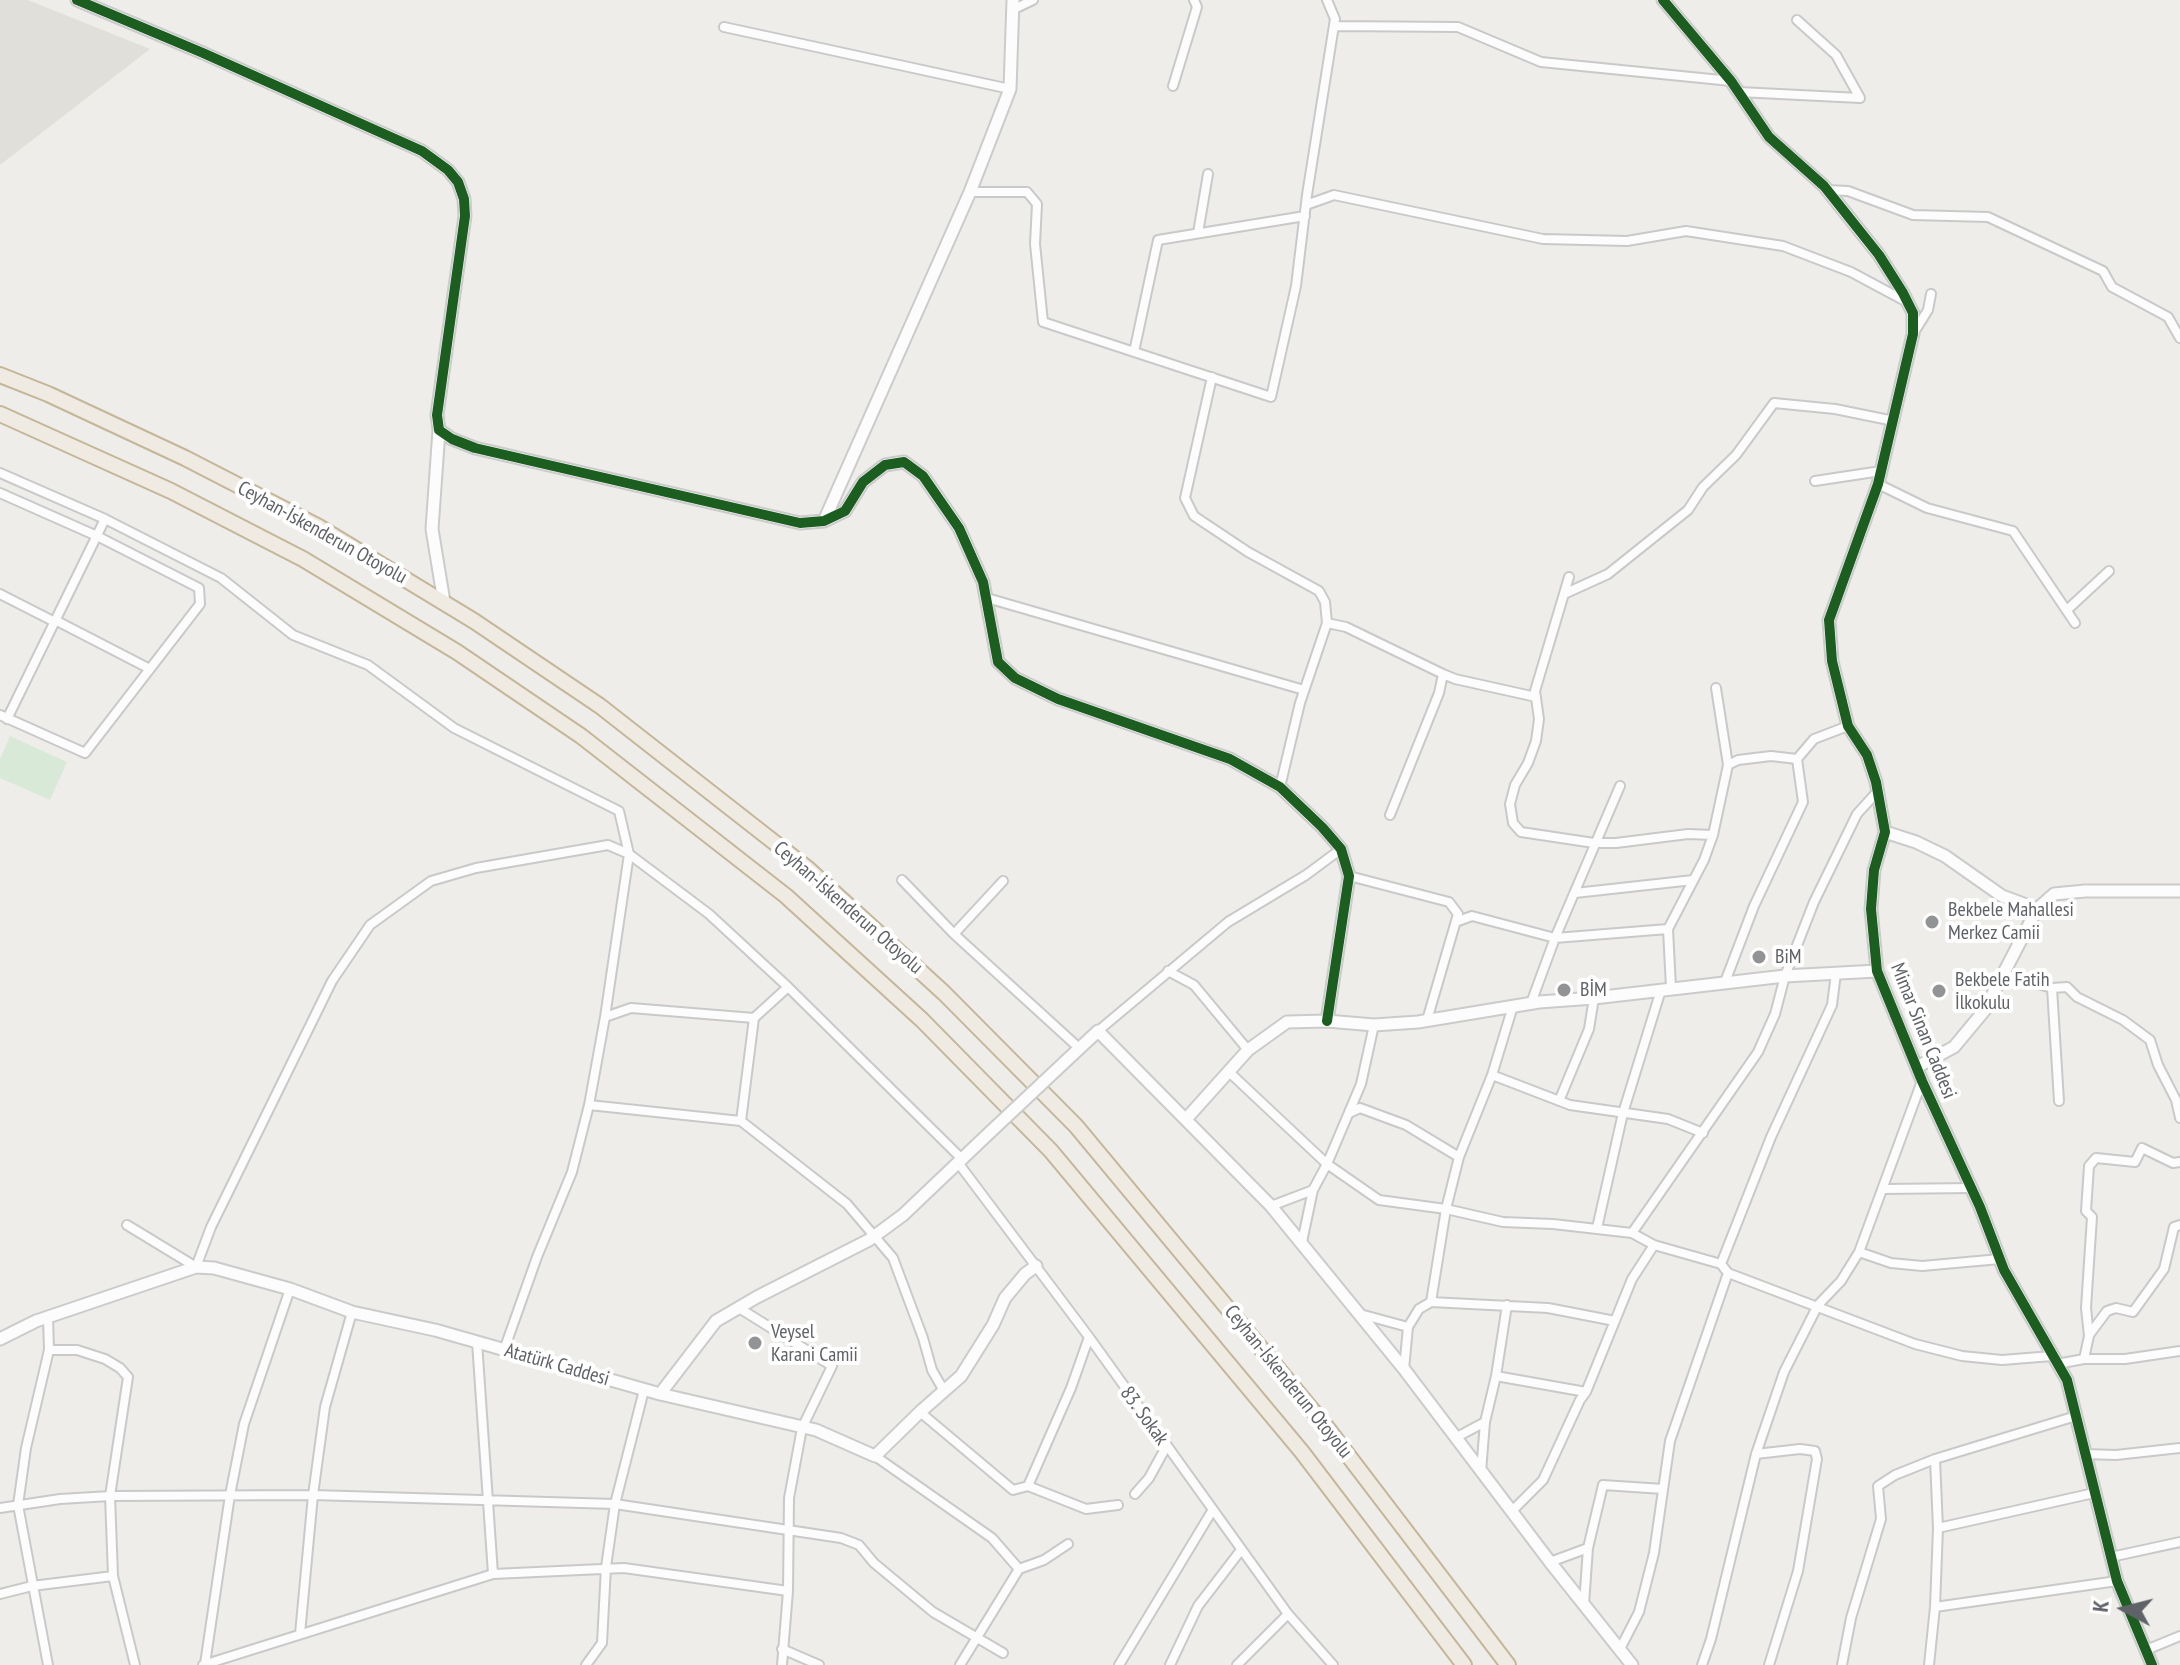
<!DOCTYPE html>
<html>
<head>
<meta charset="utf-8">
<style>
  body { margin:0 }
  #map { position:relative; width:2180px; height:1665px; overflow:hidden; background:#eeedea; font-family:"PT Sans Narrow",sans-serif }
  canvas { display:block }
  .north { position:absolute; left:2084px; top:1569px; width:80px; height:80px; -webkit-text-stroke:6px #fff; paint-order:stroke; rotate:277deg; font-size:22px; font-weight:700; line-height:32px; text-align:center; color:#5f6267 }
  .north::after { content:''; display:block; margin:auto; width:28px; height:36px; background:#5f6267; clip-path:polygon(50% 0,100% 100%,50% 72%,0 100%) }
</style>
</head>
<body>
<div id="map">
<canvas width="2180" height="1665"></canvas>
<div class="north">K</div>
</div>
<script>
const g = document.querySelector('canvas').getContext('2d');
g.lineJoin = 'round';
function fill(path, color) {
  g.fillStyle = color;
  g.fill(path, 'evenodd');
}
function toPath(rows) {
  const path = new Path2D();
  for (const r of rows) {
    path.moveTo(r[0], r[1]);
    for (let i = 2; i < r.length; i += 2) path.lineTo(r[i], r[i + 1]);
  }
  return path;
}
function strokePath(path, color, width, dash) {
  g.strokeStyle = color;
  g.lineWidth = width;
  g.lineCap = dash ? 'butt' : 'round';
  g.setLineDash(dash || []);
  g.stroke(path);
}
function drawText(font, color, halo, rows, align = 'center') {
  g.font = font + ' "PT Sans Narrow",sans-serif';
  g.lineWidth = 8;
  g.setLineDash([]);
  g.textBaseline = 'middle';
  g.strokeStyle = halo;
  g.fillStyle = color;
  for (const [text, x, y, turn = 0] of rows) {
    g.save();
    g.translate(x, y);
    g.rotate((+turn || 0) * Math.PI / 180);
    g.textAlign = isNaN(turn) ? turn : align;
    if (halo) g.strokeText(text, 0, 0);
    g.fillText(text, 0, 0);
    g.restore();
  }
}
const education = toPath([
  [0,0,28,0,150,49,0,165]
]);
const green = toPath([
  [10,736,67,762,50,800,0,778,0,759]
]);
const street = toPath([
  [1012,10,1033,0],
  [1334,26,1458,27,1541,62,1731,81],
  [724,27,1010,89],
  [1173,86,1197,7,1194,0],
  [1739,92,1860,98,1836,55,1797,20],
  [1827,190,1848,191,1913,215,1988,217,2103,271,2112,287,2168,317,2180,338],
  [970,192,1027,192,1037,204,1035,244,1043,322,1271,397,1296,286,1307,195,1335,19,1327,0],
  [1306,205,1334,195,1543,239,1627,241,1686,231,1783,246,1851,272,1907,302],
  [1198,233,1208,174],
  [1913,334,1928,310,1931,294],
  [1134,352,1158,240,1305,216],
  [1212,377,1185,498,1194,516,1248,552,1319,591,1325,602,1327,623,1300,703,1280,787],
  [0,473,105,519,221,578,293,635,368,665,454,728,619,811,629,854,605,1017,589,1105,572,1172,537,1257,504,1350],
  [1815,481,1881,471],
  [1878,484,1927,508,2013,531,2075,623],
  [0,493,97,536,199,588,200,604,85,753,0,715],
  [1569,577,1535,691,1539,719,1536,741,1528,763,1515,785,1510,804,1513,823,1521,832,1594,843,1616,843,1688,834,1713,835],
  [0,594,55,622],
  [1564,594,1608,574,1688,510,1703,487,1736,455,1774,403,1835,409,1894,421],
  [987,598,1304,690],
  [2067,610,2109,571],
  [55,620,150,669],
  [1327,623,1346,627,1443,674,1439,693,1390,815],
  [1443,674,1455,679,1536,697],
  [7,719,105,519],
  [1728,765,1738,760,1771,756,1797,759,1814,739,1848,726],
  [1349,876,1449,902,1458,914,1427,1020],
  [902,880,954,934,1079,1048],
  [1575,893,1693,880],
  [1458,921,1472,916,1555,938,1668,929],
  [954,934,1003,881],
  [1168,971,1194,985,1248,1050],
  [2004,974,2052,988,2067,987,2077,997,2123,1020,2150,1040,2158,1065,2176,1100,2180,1118],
  [1725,982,1754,906,1803,802,1797,759],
  [1671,988,1668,929,1704,860,1713,835,1728,765,1716,688],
  [2052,988,2059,1101],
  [1531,1003,1555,938,1620,786],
  [605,1017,631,1008,754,1018],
  [1098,1031,1228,922,1306,875,1341,849],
  [1228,1071,1327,1164,1379,1200,1446,1209,1503,1222,1553,1224,1632,1233,1654,1245,1721,1264,1728,1273,1915,1344,1962,1356,2002,1360,2052,1356],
  [1492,1075,1570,1105,1668,1119,1703,1133],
  [1559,1101,1589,1029,1594,998],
  [589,1105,741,1121,847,1204,893,1258,923,1338,932,1370,944,1391],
  [1349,1113,1360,1108,1406,1125,1459,1157],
  [741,1121,754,1018,788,987],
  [959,1164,1089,1337,1288,1614,1333,1665],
  [1884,1189,1972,1188],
  [1271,1206,1313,1190],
  [127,1225,196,1267,211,1227,332,981,370,925,431,881,476,868,608,845,629,854,709,914,788,987,963,1160],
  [1597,1228,1623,1113,1661,990],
  [1632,1233,1758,1052,1775,1014,1785,976,1814,902,1857,814,1877,792],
  [1302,1242,1313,1190,1327,1164,1361,1084,1374,1025],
  [1859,1252,1891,1263,1922,1266,2000,1259],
  [1721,1264,1771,1137,1832,1005,1836,973],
  [1431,1302,1548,1308,1615,1321],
  [739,1308,832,1366,802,1428,789,1498,788,1591,782,1665],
  [1360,1314,1408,1327],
  [2089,1335,2107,1311,2116,1308,2133,1312,2164,1269,2174,1227,2180,1225],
  [477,1342,493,1574],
  [49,1350,77,1350,105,1359,120,1368,128,1377,110,1496,113,1576,135,1665],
  [2084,1359,2089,1336,2086,1308,2092,1217,2086,1211,2089,1166,2096,1158,2135,1162,2142,1148,2173,1163,2180,1162],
  [2057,1364,2084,1359,2125,1359,2180,1351],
  [1404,1369,1408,1327,1419,1309,1431,1302,1446,1209,1459,1157,1492,1075,1513,1006],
  [1496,1376,1586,1392],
  [920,1412,1013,1490,1028,1486,1086,1509,1118,1505],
  [1455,1438,1485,1422],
  [1756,1454,1800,1449,1815,1451,1817,1459,1798,1571,1769,1665],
  [2085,1454,2116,1455,2180,1448],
  [875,1456,992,1538,1019,1569],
  [1481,1472,1485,1422,1496,1376,1507,1305],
  [1028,1486,1071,1388,1089,1337],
  [1135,1494,1149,1478,1166,1447],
  [0,1508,60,1499,110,1496,313,1495,615,1504,841,1538,859,1545,874,1563,933,1612,1003,1653],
  [1511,1512,1543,1480,1580,1400,1586,1392,1632,1279,1654,1245],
  [1938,1528,2094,1493],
  [2111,1557,2180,1542],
  [1550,1562,1588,1548],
  [0,1594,32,1586,113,1576],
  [1584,1604,1588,1548,1603,1485,1663,1489],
  [1935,1607,2117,1581],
  [300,1634,313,1495,325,1407,352,1312],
  [782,1649,819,1665],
  [1620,1649,1639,1612,1654,1553,1670,1441,1728,1273],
  [2146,1650,2180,1636],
  [205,1664,230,1495,244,1424,290,1289],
  [48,1665,18,1505,26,1448,49,1350,48,1317],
  [203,1665,493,1574,624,1568,788,1591],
  [586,1665,602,1643,606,1567,615,1504,644,1390],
  [960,1665,1019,1569,1044,1560,1068,1544],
  [1119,1665,1212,1511],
  [1170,1665,1198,1606,1241,1550],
  [1237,1665,1288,1614],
  [1702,1665,1711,1639,1756,1454,1784,1372,1818,1305,1841,1281,1859,1252,1922,1081],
  [1842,1665,1851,1618,1881,1519,1878,1486,1895,1475,1935,1459,2076,1416],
  [1929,1665,1935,1607,1938,1528,1935,1459]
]);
const secondary = toPath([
  [77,0,203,53,422,151,448,170,458,182,464,199,465,216,437,415,439,430,452,439,475,448,800,523,824,521,845,511,863,482,885,465,904,462,923,476,959,528,983,582,998,662,1015,678,1058,699,1230,759,1280,787,1322,827,1341,849,1349,876,1327,1021],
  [1663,0,1731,81,1769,137,1824,186,1879,255,1903,293,1913,313,1913,334,1878,484,1829,620,1832,661,1848,726,1867,755,1876,782,1885,832,1874,870,1871,909,1877,971,1922,1081,1980,1207,2004,1270,2067,1380,2117,1581,2152,1665],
  [439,430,432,529,444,602],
  [824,521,970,192,1010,89,1013,0],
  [1885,832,1916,842,1945,856,2002,896,2037,909],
  [1068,1059,1098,1031,1271,1206,1404,1369,1550,1562,1632,1665],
  [1917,1067,1954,1047,1984,1011,2037,909,2054,894,2085,891,2180,891],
  [1187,1118,1248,1050,1287,1022,1327,1021,1374,1025,1418,1022,1539,1002,1594,998,1785,976,1877,971],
  [0,1339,36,1321,196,1267,214,1268,290,1289,352,1312,435,1330,660,1394,816,1430,875,1456,920,1412,961,1376,993,1325,1005,1298,1025,1274,1036,1266],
  [660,1394,716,1321,757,1297,869,1240,903,1215,986,1136]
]);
const highway = toPath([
  [0,375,48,394,185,458,319,527,474,621,600,706,807,868,944,993,1076,1126,1328,1429,1508,1665],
  [0,414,171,491,303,559,457,652,581,736,786,896,922,1020,1051,1151,1302,1452,1464,1665]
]);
const secondaryBridge = toPath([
  [986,1136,1068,1059]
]);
const cycleway = toPath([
  [77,0,203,53,422,151,448,170,458,182,464,199,465,216,437,415,439,430,452,439,475,448,800,523,824,521,845,511,863,482,885,465,904,462,923,476,959,528,983,582,998,662,1015,678,1058,699,1230,759,1280,787,1322,827,1341,849,1349,876,1327,1021],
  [1663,0,1731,81,1769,137,1824,186,1879,255,1903,293,1913,313,1913,334,1878,484,1829,620,1832,661,1848,726,1867,755,1876,782,1885,832,1874,870,1871,909,1877,971,1922,1081,1980,1207,2004,1270,2067,1380,2117,1581,2152,1665]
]);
const markers = [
  [1932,922,8,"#919395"],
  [1759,957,8,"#919395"],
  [1564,990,8,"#919395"],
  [1939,991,8,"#919395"],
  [755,1343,8,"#919395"]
];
const streetNames = [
  ["Ceyhan-İskenderun Otoyolu",322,533,29],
  ["Ceyhan-İskenderun Otoyolu",848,908,41],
  ["Mimar Sinan Caddesi",1923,1031,68],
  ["Atatürk Caddesi",557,1365,16],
  ["Ceyhan-İskenderun Otoyolu",1288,1382,51],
  ["83. Sokak",1144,1416,54]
];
const poiNames = [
  ["Bekbele Mahallesi",1948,910],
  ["Merkez Camii",1948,933],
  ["BiM",1775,957],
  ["Bekbele Fatih",1955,980],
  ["İlkokulu",1955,1003],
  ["BİM",1580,990],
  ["Veysel",771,1332],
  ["Karani Camii",771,1355]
];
fill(education, '#e1dfda');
fill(green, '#d9e9d7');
strokePath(street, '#c9c9c9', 12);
strokePath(secondary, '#cbcbcb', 15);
strokePath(highway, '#c4b699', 18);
strokePath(street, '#fcfcfc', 8);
strokePath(secondary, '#fcfcfc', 11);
strokePath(highway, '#efebe3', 14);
strokePath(secondaryBridge, '#cbcbcb', 15, []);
strokePath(secondaryBridge, '#fcfcfc', 11);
strokePath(cycleway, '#1b5e20', 10);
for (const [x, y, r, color] of markers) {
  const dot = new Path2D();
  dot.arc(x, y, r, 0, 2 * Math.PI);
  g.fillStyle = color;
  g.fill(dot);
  strokePath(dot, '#fff', 3);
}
drawText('20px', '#5f6267', '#fff', streetNames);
drawText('20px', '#5f6267', '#fff', poiNames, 'left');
</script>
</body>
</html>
